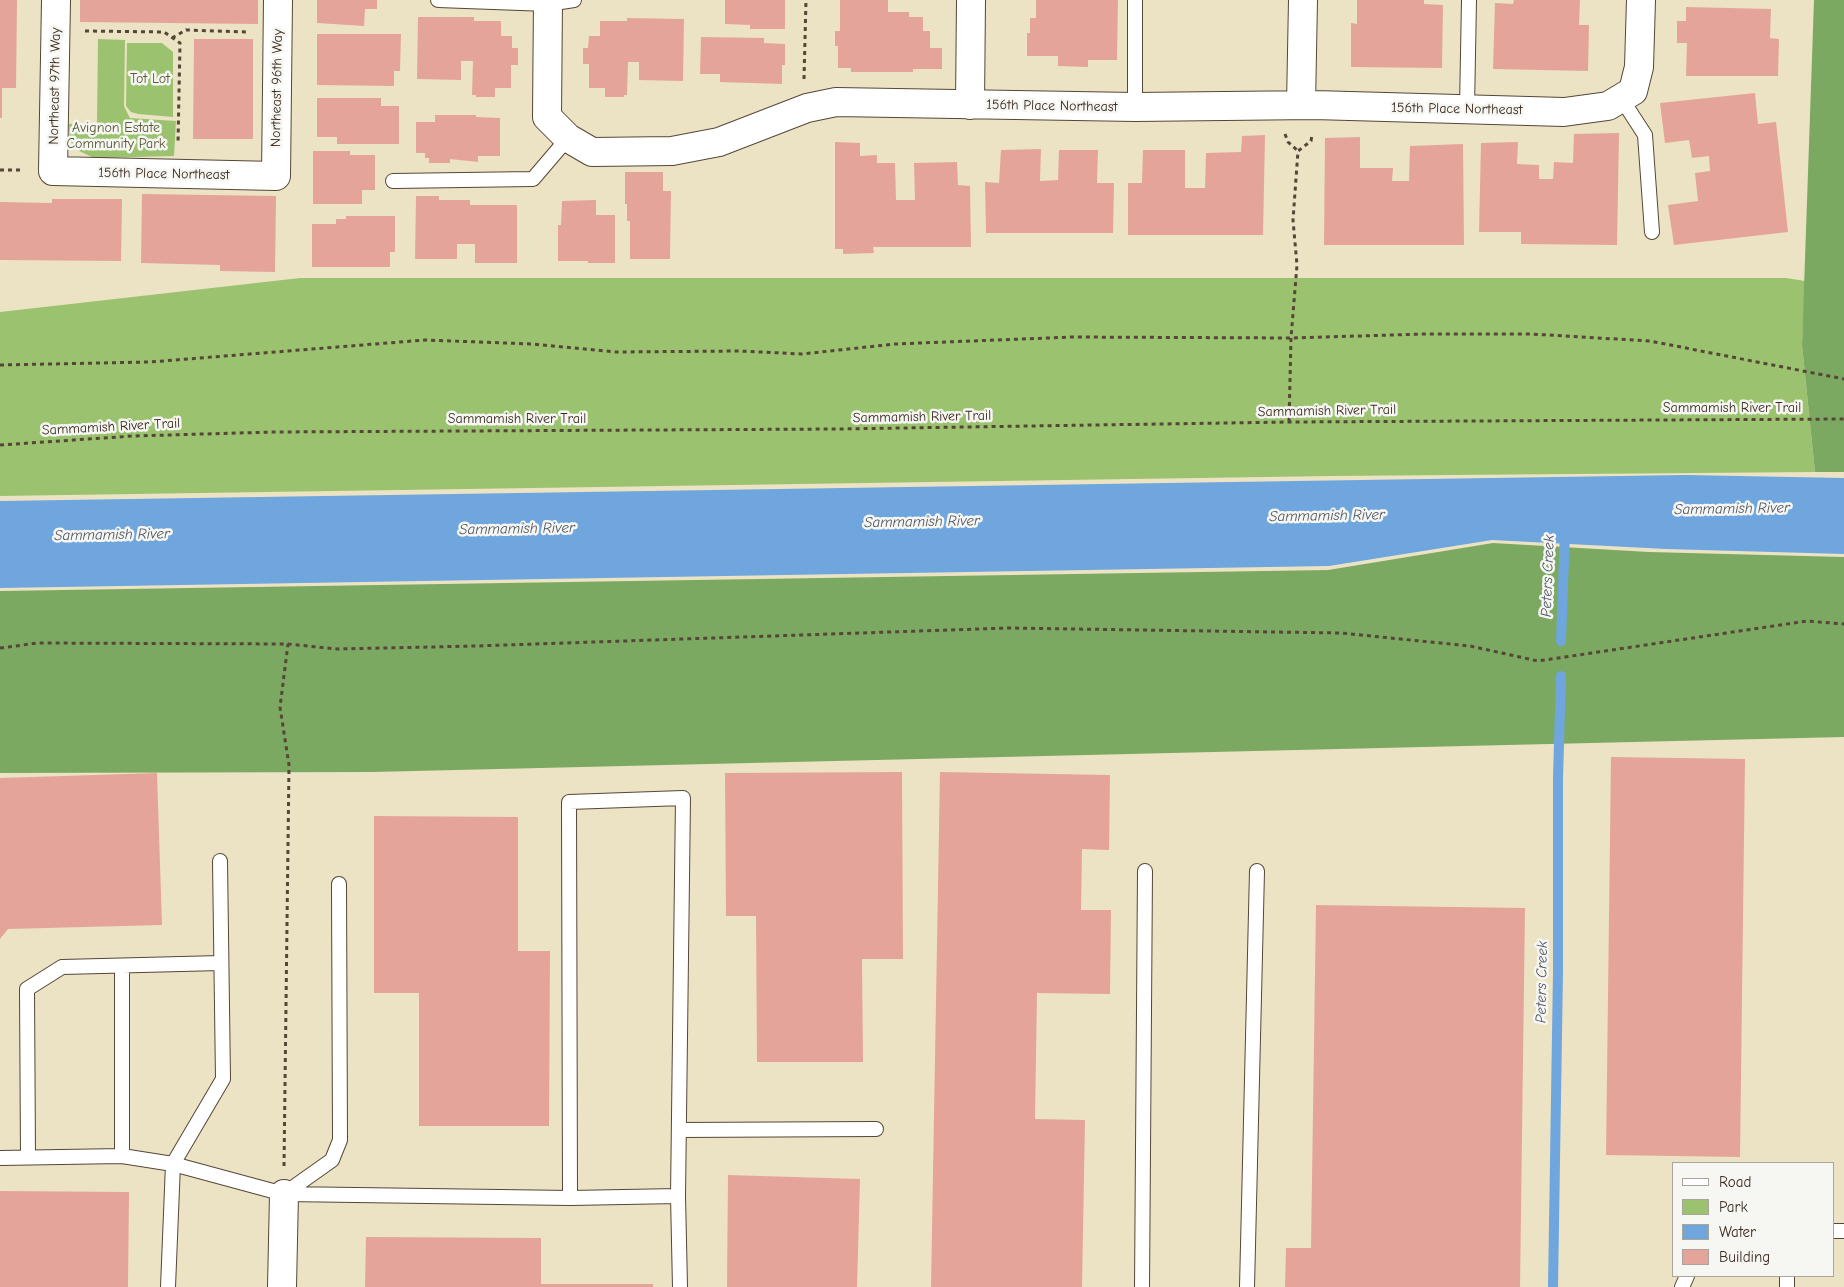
<!DOCTYPE html>
<html>
<head>
<meta charset="utf-8">
<style>
  body { margin:0 }
  #map { position:relative; width:1844px; height:1287px; overflow:hidden; background:#ece3c4; font-family:"Comic Neue",sans-serif }
  canvas { display:block }
  .legend { position:absolute; left:1672px; top:1162px; width:162px; height:115px; box-sizing:border-box; background:#f6f6f2; border:1px solid #aba49d; margin:0; padding:6px 9px; list-style:none; font-size:15px; color:#3b2a1e }
  .legend li { display:flex; align-items:center; gap:10px; height:25px }
  .legend b { width:25px; border:1px solid #aba49d }
</style>
</head>
<body>
<div id="map">
<canvas width="1844" height="1287"></canvas>
<ul class="legend">
<li><b style="height:6px;background:#fff"></b>Road</li>
<li><b style="height:14px;background:#9bc36f"></b>Park</li>
<li><b style="height:14px;background:#6ea6dd"></b>Water</li>
<li><b style="height:14px;background:#e5a499"></b>Building</li>
</ul>
</div>
<script>
const g = document.querySelector('canvas').getContext('2d');
g.lineJoin = 'round';
function fill(path, color) {
  g.fillStyle = color;
  g.fill(path, 'evenodd');
}
function toPath(rows) {
  const path = new Path2D();
  for (const r of rows) {
    path.moveTo(r[0], r[1]);
    for (let i = 2; i < r.length; i += 2) path.lineTo(r[i], r[i + 1]);
  }
  return path;
}
function strokePath(path, color, width, dash) {
  g.strokeStyle = color;
  g.lineWidth = width;
  g.lineCap = dash ? 'butt' : 'round';
  g.setLineDash(dash || []);
  g.stroke(path);
}
function drawText(font, color, halo, rows, align = 'center') {
  g.font = font + ' "Comic Neue",sans-serif';
  g.lineWidth = 5;
  g.setLineDash([]);
  g.textBaseline = 'middle';
  g.strokeStyle = halo;
  g.fillStyle = color;
  for (const [text, x, y, turn = 0] of rows) {
    g.save();
    g.translate(x, y);
    g.rotate((+turn || 0) * Math.PI / 180);
    g.textAlign = isNaN(turn) ? turn : align;
    if (halo) g.strokeText(text, 0, 0);
    g.fillText(text, 0, 0);
    g.restore();
  }
}
const green = toPath([
  [98,39,125,40,124,106,130,118,176,121,174,156,94,158,75,149,70,140,69,124,97,124],
  [127,43,162,43,173,52,173,117,138,114,131,112,126,106],
  [300,278,1786,278,1805,281,1802,345,1815,472,1332,476,0,496,0,312]
]);
const forest = toPath([
  [1814,0,1844,0,1844,472,1815,472,1802,345],
  [1493,543,1649,552,1844,557,1844,737,372,772,0,773,0,591,1328,570]
]);
const water = toPath([
  [1686,475,1844,478,1844,554,1666,549,1492,540,1329,566,0,588,0,501]
]);
const stream = toPath([
  [1561,641,1565,532],
  [1553,1287,1558,971,1558,778,1561,676]
]);
const building = toPath([
  [0,0,17,0,16,88,2,88,2,118,0,118],
  [80,0,258,0,258,24,80,22],
  [317,0,377,0,377,9,365,9,364,26,317,23],
  [725,0,785,0,785,29,750,29,750,25,725,24],
  [840,0,888,0,888,12,909,12,909,17,923,17,923,31,930,31,930,48,942,48,942,69,913,69,913,72,851,72,851,68,838,68,838,46,835,46,835,31,840,31],
  [1036,0,1118,0,1117,60,1088,60,1088,67,1058,66,1058,56,1027,56,1027,33,1030,33,1030,18,1036,18],
  [1357,0,1424,0,1424,4,1443,5,1442,68,1351,67,1351,23,1357,24],
  [1514,0,1580,0,1579,25,1589,25,1588,71,1493,69,1495,3,1513,4],
  [1686,7,1771,9,1770,38,1779,39,1778,76,1686,76,1687,43,1677,43,1677,21,1686,21],
  [418,17,474,17,474,21,501,21,501,36,512,36,512,48,518,48,518,65,511,65,511,88,495,88,495,97,476,97,476,95,472,95,473,61,461,61,461,80,417,79],
  [627,18,684,19,683,81,639,80,639,62,628,62,627,95,624,95,624,97,605,97,605,88,589,88,589,64,583,64,583,48,588,48,589,36,600,36,600,21,627,21],
  [317,34,401,34,400,71,394,71,394,86,317,85],
  [701,37,764,38,764,43,785,44,785,65,782,65,782,84,720,82,720,74,700,74],
  [194,39,253,39,253,139,193,139],
  [1755,93,1758,124,1776,122,1788,232,1674,245,1668,205,1698,201,1695,173,1710,171,1709,156,1692,158,1689,140,1665,143,1660,103],
  [317,98,381,98,381,106,399,106,399,144,337,144,337,137,317,137],
  [435,115,476,115,476,117,500,118,500,156,478,156,478,162,450,159,450,163,429,163,429,158,425,158,425,153,416,153,416,122,435,122],
  [1619,133,1617,245,1521,244,1521,232,1479,232,1481,143,1518,142,1517,164,1539,165,1539,179,1553,179,1554,162,1573,163,1574,134],
  [1265,135,1263,235,1128,235,1128,183,1142,183,1143,150,1185,150,1185,188,1205,188,1206,153,1241,152,1242,136],
  [1360,137,1360,168,1393,168,1392,181,1409,181,1410,146,1463,144,1464,245,1324,245,1325,138],
  [835,142,860,143,860,156,877,155,877,163,895,163,896,200,915,200,914,163,957,162,958,185,970,186,971,247,873,247,874,253,843,254,843,249,835,249],
  [1041,149,1040,181,1058,180,1059,150,1098,150,1097,183,1114,183,1113,233,986,233,985,182,999,183,1001,150],
  [313,151,350,151,350,155,375,155,375,190,362,190,362,204,313,204],
  [625,172,663,172,663,191,671,191,670,259,630,259,630,221,627,221,627,204,625,204],
  [142,194,276,196,275,272,220,271,220,265,141,263],
  [416,196,439,196,439,200,470,200,470,205,517,205,517,263,475,263,475,244,457,244,457,259,415,259],
  [52,199,122,199,121,261,0,260,0,202,52,203],
  [596,200,596,215,615,215,615,263,588,263,588,261,558,261,558,225,561,225,562,201],
  [346,216,395,216,395,252,390,252,390,267,312,267,312,224,336,224,336,219,346,219],
  [1611,757,1745,759,1740,1157,1606,1155],
  [902,772,903,959,862,959,863,1062,757,1062,756,916,726,916,725,773],
  [940,772,1110,775,1109,850,1082,849,1081,910,1111,910,1110,994,1037,993,1035,1119,1085,1120,1082,1287,931,1287],
  [157,773,162,925,8,929,0,939,0,778],
  [374,816,518,817,518,951,550,951,549,1126,419,1126,419,993,374,993],
  [1316,905,1525,908,1520,1287,1285,1287,1286,1248,1311,1248],
  [728,1175,860,1179,857,1287,727,1287],
  [0,1191,129,1192,128,1287,0,1287],
  [366,1237,541,1238,541,1284,653,1284,653,1287,365,1287]
]);
const path = toPath([
  [85,31,164,32,180,43,178,143],
  [172,38,186,30,249,32],
  [804,79,806,0],
  [1285,134,1288,142,1298,151],
  [0,170,23,170],
  [0,365,150,362,425,340,532,344,616,352,740,351,802,354,895,344,1073,337,1291,338,1425,334,1531,334,1650,341,1844,379],
  [1289,422,1291,338,1297,265,1293,220,1298,151,1311,141,1312,135],
  [0,445,133,436,274,432,837,429,1289,422,1844,419],
  [0,648,38,643,288,644,337,649,476,646,1008,628,1341,633,1470,646,1538,661,1807,621,1844,624],
  [284,1166,289,765,280,707,288,644]
]);
const lane = toPath([
  [438,0,548,4,574,0],
  [1135,0,1135,107],
  [1621,98,1645,135,1652,232],
  [1467,108,1469,0],
  [393,181,533,179,568,138],
  [122,966,122,1156],
  [679,1130,876,1129],
  [28,1157,27,989,62,967,221,963],
  [0,1158,122,1156,173,1164,223,1079,220,861],
  [284,1194,332,1160,340,1140,339,884],
  [678,1196,680,1287],
  [1833,1231,1844,1231],
  [168,1287,173,1164,284,1194,570,1198,678,1196,683,798,569,802,570,1198],
  [1142,1287,1145,871],
  [1247,1287,1257,871],
  [1682,1287,1687,1276],
  [1787,1287,1787,1276]
]);
const street = toPath([
  [56,0,53,171,276,176,278,0],
  [548,0,547,117,568,138,592,152,672,151,719,142,807,108,836,102,1135,107,1314,105,1564,112,1608,106,1633,91,1639,67,1641,0],
  [970,105,971,0],
  [1301,105,1303,0],
  [282,1287,284,1194]
]);
const parkNames = [
  ["Tot Lot",150,79],
  ["Avignon Estate",116,128],
  ["Community Park",116,144]
];
const streetNames = [
  ["Northeast 97th Way",55,86,-89],
  ["Northeast 96th Way",277,88,-89],
  ["156th Place Northeast",1052,106,1],
  ["156th Place Northeast",1457,109,1],
  ["156th Place Northeast",164,174,1],
  ["Sammamish River Trail",1732,408],
  ["Sammamish River Trail",1327,411,-1],
  ["Sammamish River Trail",922,417,-1],
  ["Sammamish River Trail",517,419],
  ["Sammamish River Trail",111,427,-3]
];
const waterNames = [
  ["Sammamish River",1732,509,-1],
  ["Sammamish River",1327,516,-1],
  ["Sammamish River",922,522,-1],
  ["Sammamish River",517,529,-1],
  ["Sammamish River",112,535,-1],
  ["Peters Creek",1548,576,-88],
  ["Peters Creek",1542,982,-89]
];
fill(green, '#9bc36f');
fill(forest, '#7ca962');
fill(water, '#6ea6dd');
strokePath(stream, '#6ea6dd', 10);
fill(building, '#e5a499');
strokePath(lane, '#564637', 16);
strokePath(street, '#564637', 30);
strokePath(path, '#564637', 3, [4, 4]);
strokePath(lane, '#fff', 14);
strokePath(street, '#fff', 28);
drawText('14px', '#585836', '#f6f6f2', parkNames);
drawText('14px', '#3b2a1e', '#f6f6f2', streetNames);
drawText('italic 15px', '#4d5561', '#f6f6f2', waterNames);
</script>
</body>
</html>
